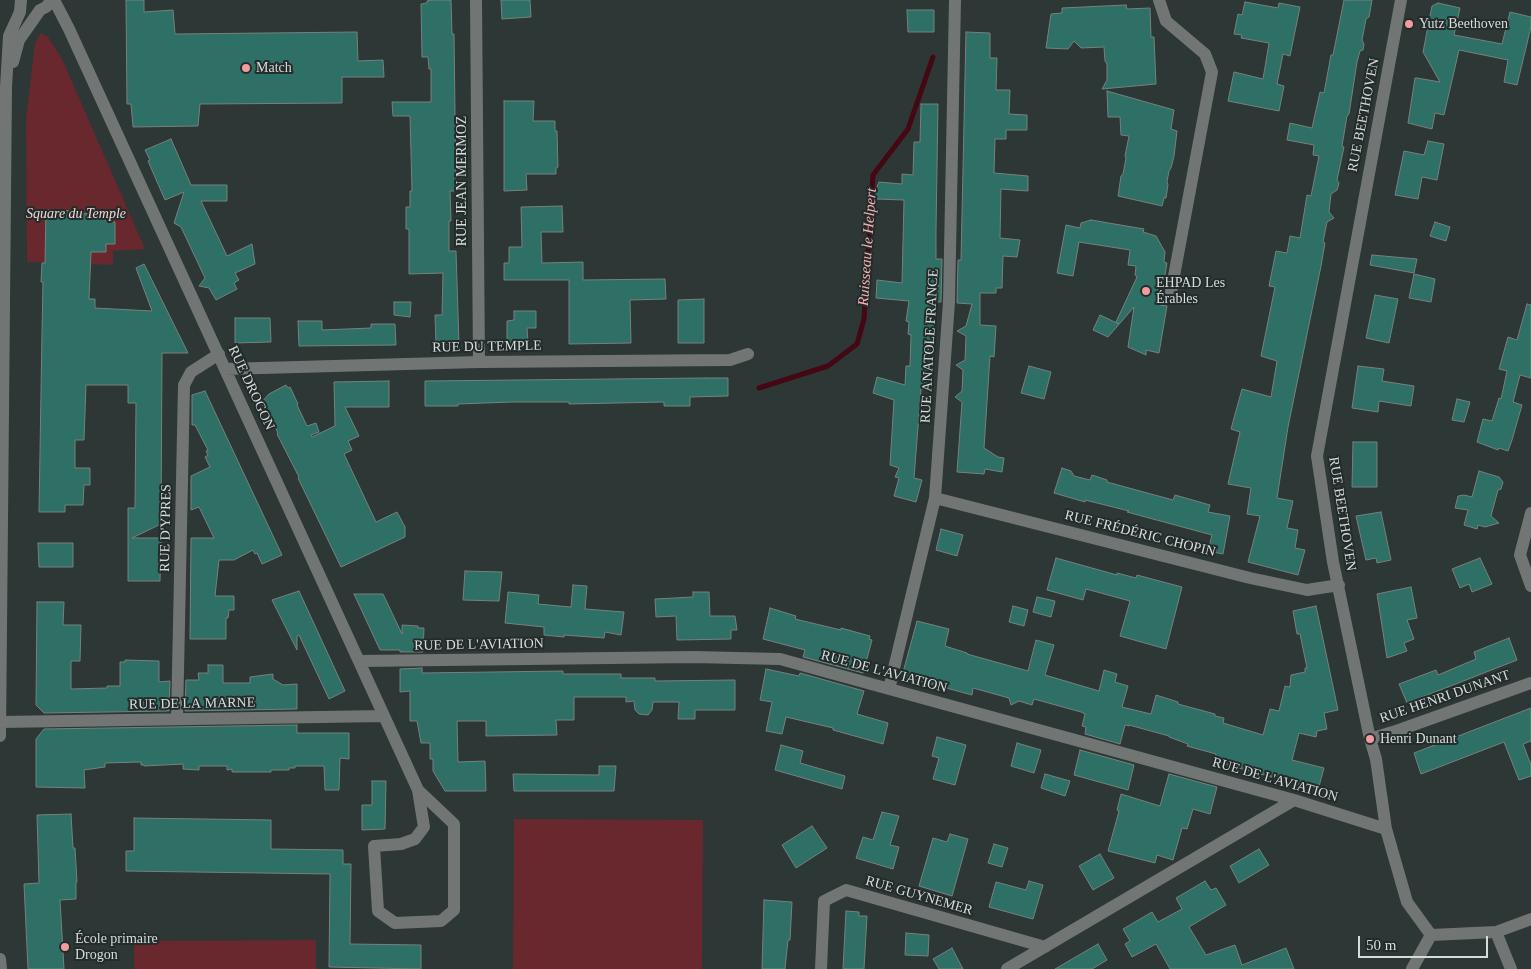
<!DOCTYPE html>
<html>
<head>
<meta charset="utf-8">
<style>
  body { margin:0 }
  #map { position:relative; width:1531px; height:969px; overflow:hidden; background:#2d3735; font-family:Georgia,serif }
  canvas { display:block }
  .scale { position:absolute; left:1358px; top:936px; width:130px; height:22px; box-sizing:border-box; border:2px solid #d6dcdb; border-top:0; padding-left:6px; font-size:15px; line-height:18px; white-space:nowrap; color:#d6dcdb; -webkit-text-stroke:4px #232c2b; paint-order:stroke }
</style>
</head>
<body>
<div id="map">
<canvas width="1531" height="969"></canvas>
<div class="scale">50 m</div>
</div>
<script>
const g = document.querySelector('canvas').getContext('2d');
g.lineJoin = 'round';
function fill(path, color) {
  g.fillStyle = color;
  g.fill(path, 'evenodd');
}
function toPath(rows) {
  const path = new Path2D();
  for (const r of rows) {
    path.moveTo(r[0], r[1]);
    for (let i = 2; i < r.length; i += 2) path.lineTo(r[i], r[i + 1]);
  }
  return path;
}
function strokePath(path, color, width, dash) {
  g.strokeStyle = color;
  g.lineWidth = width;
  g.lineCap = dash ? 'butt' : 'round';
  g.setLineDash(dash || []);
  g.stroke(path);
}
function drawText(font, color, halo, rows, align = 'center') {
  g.font = font + ' Georgia,serif';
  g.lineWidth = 4;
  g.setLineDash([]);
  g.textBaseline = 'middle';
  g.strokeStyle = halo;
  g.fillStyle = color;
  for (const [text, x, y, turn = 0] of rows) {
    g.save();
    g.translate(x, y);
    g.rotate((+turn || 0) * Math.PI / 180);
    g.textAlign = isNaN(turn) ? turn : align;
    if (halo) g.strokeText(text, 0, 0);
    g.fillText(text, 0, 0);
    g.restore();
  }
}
const green = toPath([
  [41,33,48,37,62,59,145,249,113,251,113,265,27,262,26,119,35,43],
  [514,819,703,820,702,969,513,969],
  [316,940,316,969,134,969,134,941]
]);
const stream = toPath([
  [759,388,828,366,857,344,864,319,873,175,908,129,933,57]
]);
const building = toPath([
  [126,0,144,0,144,12,173,10,175,34,357,32,358,61,383,60,384,77,342,77,342,103,200,104,198,126,133,127,131,104,127,104,126,0],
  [431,0,451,0,452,34,454,34,456,191,450,191,451,221,449,221,449,251,456,251,459,344,436,344,435,315,442,315,443,273,409,274,409,229,406,229,406,207,410,207,410,191,412,191,410,116,393,116,392,102,431,102,431,69,429,69,428,57,422,57,421,4,427,3,427,1,431,0],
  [501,0,530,0,531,17,502,19,501,0],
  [1344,0,1372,0,1369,17,1366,19,1362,40,1364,44,1363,50,1360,51,1357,62,1349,114,1347,116,1342,146,1344,147,1337,180,1339,183,1338,187,1337,190,1331,194,1329,212,1334,218,1327,222,1323,242,1325,243,1321,266,1288,427,1277,498,1293,501,1287,528,1298,530,1295,548,1305,550,1298,575,1248,562,1260,516,1247,514,1251,488,1228,484,1240,432,1231,429,1242,389,1271,397,1277,361,1261,356,1275,287,1269,286,1276,251,1287,253,1290,236,1300,238,1307,195,1311,196,1319,156,1313,155,1314,145,1287,140,1290,123,1312,128,1320,92,1324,93,1331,55,1333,55,1344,0],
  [1245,2,1278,8,1279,3,1300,7,1290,56,1283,54,1277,84,1284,86,1279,111,1228,101,1234,72,1263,79,1269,43,1241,38,1242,35,1234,34,1238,14,1242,15,1245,2],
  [1438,3,1460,8,1454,35,1502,44,1510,12,1531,17,1531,27,1517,85,1504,82,1508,60,1459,50,1444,115,1435,113,1432,129,1408,123,1415,78,1417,78,1440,82,1423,52,1432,6,1438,3],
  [1126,5,1127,9,1150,8,1151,37,1154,37,1156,84,1102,89,1107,80,1107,64,1105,61,1104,47,1081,48,1074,41,1068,49,1046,48,1051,14,1062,13,1062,8,1126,5],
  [907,10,934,10,934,32,908,32,907,10],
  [966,32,990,33,990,58,997,58,996,90,1010,90,1009,114,1027,115,1027,130,1006,130,1006,139,995,139,994,173,1028,176,1028,191,1001,189,1000,238,1020,240,1017,257,1003,256,1002,288,996,288,996,293,980,293,980,325,996,326,994,357,990,356,984,448,998,457,1004,458,1002,472,985,469,984,474,957,472,962,402,955,397,962,391,963,370,956,365,965,360,966,336,957,331,966,326,972,304,957,303,958,260,961,260,966,32],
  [1107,91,1174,110,1171,129,1177,131,1174,156,1171,168,1169,171,1167,182,1168,185,1166,198,1164,198,1162,206,1118,196,1121,176,1123,174,1126,158,1125,156,1129,136,1121,135,1120,117,1108,117,1107,91],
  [504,101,534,101,533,121,555,121,555,131,557,131,558,167,556,168,556,174,526,174,527,190,504,191,504,101],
  [921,104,938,104,936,230,936,259,942,259,941,302,935,302,932,344,928,343,930,369,929,389,921,389,914,478,922,480,916,502,894,496,899,478,895,477,899,468,890,465,894,400,873,393,877,377,905,385,906,366,910,366,911,335,908,334,909,322,906,321,909,301,876,298,877,280,902,283,904,200,876,199,876,189,879,182,902,184,902,174,913,175,914,142,920,142,921,104],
  [171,139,191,185,227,185,227,201,201,201,227,256,252,244,255,264,235,273,239,280,234,283,237,289,216,300,209,288,199,286,205,278,181,227,174,223,184,192,165,200,148,161,150,160,145,150,171,139],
  [1428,141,1444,144,1437,180,1422,177,1418,199,1395,195,1404,151,1424,155,1428,141],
  [562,206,563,232,541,232,542,263,583,262,583,280,665,279,666,299,630,300,631,343,569,344,569,280,504,280,504,263,509,263,509,247,522,247,521,207,562,206],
  [46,210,74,211,74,214,106,213,106,222,115,222,115,244,106,244,106,252,91,252,89,299,95,299,95,308,152,311,136,268,144,264,188,353,162,353,161,524,132,538,161,538,160,581,128,581,128,508,135,508,136,403,128,403,128,385,86,385,84,440,75,440,75,468,90,468,90,485,84,485,83,505,65,505,65,512,39,512,42,332,43,282,41,282,42,263,45,263,46,210],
  [1091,220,1144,229,1143,232,1156,236,1165,252,1164,262,1167,263,1160,305,1167,306,1159,353,1146,350,1146,355,1128,347,1134,307,1108,337,1093,330,1100,315,1119,324,1116,322,1137,277,1135,275,1136,266,1128,265,1130,250,1079,242,1073,276,1057,273,1066,225,1080,228,1081,223,1091,220],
  [1435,222,1450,227,1446,241,1430,236,1435,222],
  [1372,255,1417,259,1414,273,1370,265,1372,255],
  [1414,274,1435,279,1431,302,1409,298,1414,274],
  [1375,295,1398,299,1389,343,1366,338,1375,295],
  [704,299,704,343,678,343,678,300,704,299],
  [394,302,411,302,410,317,394,315,394,302],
  [1527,304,1531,305,1531,378,1520,375,1513,402,1522,405,1512,440,1508,451,1499,448,1498,450,1477,442,1483,419,1492,421,1499,398,1501,399,1507,371,1499,369,1508,337,1517,340,1527,304],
  [514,311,536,311,536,328,527,328,528,342,507,343,507,321,514,320,514,311],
  [235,318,270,318,271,342,235,343,235,318],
  [298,321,322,321,322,330,371,328,371,324,395,324,396,345,299,346,298,321],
  [1029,366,1051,372,1044,399,1021,393,1029,366],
  [1358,366,1384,369,1382,381,1414,386,1411,406,1379,401,1378,412,1352,408,1358,366],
  [705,378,728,378,728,396,690,397,690,406,664,406,664,402,569,404,569,402,512,402,458,404,458,406,425,406,425,381,705,378],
  [389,381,389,407,345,407,359,436,348,441,352,450,344,454,376,522,397,512,405,527,405,537,341,567,298,478,299,477,277,434,278,433,269,415,261,403,269,394,286,385,288,388,290,387,298,404,297,405,307,426,316,423,319,432,311,435,312,437,335,426,334,382,389,381],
  [205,391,282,555,262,564,257,553,255,554,253,550,234,560,219,560,215,596,234,596,234,610,229,610,228,618,226,618,226,639,190,639,191,538,214,538,199,507,191,510,191,476,210,467,205,457,208,455,206,451,208,450,195,425,192,425,192,395,205,391],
  [1457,399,1470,402,1464,422,1452,420,1457,399],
  [1353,442,1377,442,1377,487,1352,487,1353,442],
  [1062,468,1071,471,1074,476,1090,480,1092,475,1107,480,1107,482,1173,500,1175,495,1210,505,1208,512,1230,516,1223,554,1208,551,1212,535,1127,512,1129,511,1085,500,1085,502,1054,493,1062,468],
  [1479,471,1499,477,1503,482,1501,489,1498,490,1491,516,1499,523,1485,527,1478,525,1477,529,1464,525,1468,510,1455,508,1458,496,1464,495,1472,497,1479,471],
  [1381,512,1391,560,1377,563,1376,558,1366,560,1356,516,1381,512],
  [941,529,963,535,957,556,936,550,941,529],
  [38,543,73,543,73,567,39,567,38,543],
  [1056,558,1117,575,1117,573,1136,578,1137,575,1182,587,1166,649,1120,636,1130,601,1086,589,1083,600,1047,590,1056,558],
  [1480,558,1492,584,1472,592,1469,584,1460,588,1452,569,1480,558],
  [465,571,502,572,499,601,463,600,465,571],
  [573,585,587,586,585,609,624,612,621,635,605,632,604,638,564,635,564,637,544,635,544,627,505,623,508,592,539,595,538,604,571,607,573,585],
  [1411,587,1417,618,1407,620,1414,639,1404,643,1407,651,1387,658,1377,594,1411,587],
  [299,591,345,691,329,699,299,635,297,636,297,650,272,600,299,591],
  [693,592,709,592,710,616,735,616,737,630,731,630,731,639,677,640,676,616,656,617,655,599,693,597,693,592],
  [354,594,383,594,402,634,402,625,418,626,418,628,424,628,423,652,400,652,400,650,380,650,354,594],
  [1037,597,1055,601,1051,617,1033,612,1037,597],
  [37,602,64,602,63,625,81,625,80,661,71,661,71,689,107,688,107,686,120,686,120,662,125,662,125,660,159,661,159,682,170,681,169,711,44,713,36,705,37,602],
  [1013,606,1028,610,1024,626,1009,622,1013,606],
  [1316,606,1338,710,1324,713,1327,729,1317,731,1316,737,1299,733,1292,760,1324,768,1318,790,1214,761,1216,754,1187,746,1188,744,1169,737,1169,736,1129,725,1129,726,1125,725,1120,744,1085,734,1086,727,1082,726,1085,714,1081,712,1034,699,1032,705,1019,701,1011,705,1009,698,973,688,972,695,902,676,917,621,949,629,945,646,967,653,967,654,1028,671,1036,640,1054,645,1045,675,1099,691,1104,670,1117,674,1115,682,1128,686,1122,707,1151,714,1156,695,1178,702,1178,704,1215,714,1215,716,1224,718,1223,723,1263,735,1270,709,1279,711,1285,686,1290,687,1291,675,1305,672,1305,668,1307,668,1300,634,1297,634,1293,611,1316,606],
  [770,608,796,616,795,619,841,630,841,628,870,636,869,639,872,640,863,673,803,657,805,650,763,639,770,608],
  [1509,638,1517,660,1407,703,1399,684,1436,670,1438,675,1476,659,1474,652,1509,638],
  [208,665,223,665,223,683,250,683,250,677,273,674,273,679,283,685,297,684,297,709,185,711,186,680,199,680,198,673,208,673,208,665],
  [422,668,422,673,563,671,563,674,621,674,621,678,655,678,655,681,735,680,735,710,695,710,695,719,678,719,679,702,653,702,652,710,648,715,639,714,635,710,634,701,626,702,626,697,574,697,574,720,556,720,557,735,486,736,486,721,457,721,458,762,485,761,486,791,445,791,433,771,433,759,430,759,430,743,421,743,417,721,410,721,410,691,400,692,400,669,422,668],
  [766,669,799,676,800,673,864,691,857,714,888,723,883,744,833,730,833,728,786,717,782,734,766,731,772,702,760,700,766,669],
  [1531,708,1531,741,1523,744,1531,765,1531,776,1519,780,1504,742,1421,774,1414,753,1531,708],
  [297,725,297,733,349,733,349,759,340,758,339,790,325,790,324,766,295,766,295,768,289,768,289,770,271,770,271,772,232,772,232,769,227,770,227,766,199,766,199,770,183,769,183,764,144,766,144,765,141,765,141,762,105,763,105,767,84,770,85,788,36,787,36,739,44,729,297,725],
  [937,737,966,745,955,785,933,779,939,758,932,756,937,737],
  [1017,743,1041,750,1034,773,1011,766,1017,743],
  [781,745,803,751,800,763,845,776,842,789,775,770,781,745],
  [1080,750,1134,765,1128,790,1074,775,1080,750],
  [599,766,616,766,614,791,514,791,513,774,599,775,599,766],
  [1045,774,1070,781,1065,796,1041,788,1045,774],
  [1169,774,1217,787,1210,814,1193,809,1187,829,1182,828,1173,860,1157,855,1155,863,1108,851,1119,811,1117,810,1121,794,1160,806,1169,774],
  [372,781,386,781,385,829,362,830,362,805,372,805,372,781],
  [882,812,899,816,890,845,899,847,893,869,856,858,863,837,873,840,882,812],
  [71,814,73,848,75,848,77,882,76,882,76,899,60,900,64,969,28,969,24,884,39,883,37,815,71,814],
  [134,818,271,820,271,849,343,850,343,864,351,864,350,944,421,945,421,969,329,967,330,874,126,871,126,851,134,851,134,818],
  [812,826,827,848,796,868,782,845,812,826],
  [950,834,968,839,952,896,919,886,933,838,947,842,950,834],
  [994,844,1008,848,1002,867,988,863,994,844],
  [1259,849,1269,865,1239,883,1230,866,1259,849],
  [1100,854,1114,878,1093,890,1079,866,1100,854],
  [1029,881,1043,885,1033,919,989,907,996,882,1026,890,1029,881],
  [1205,881,1211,890,1216,888,1226,905,1189,927,1206,955,1235,945,1242,965,1286,948,1294,969,1170,969,1156,944,1132,957,1125,944,1130,941,1123,929,1152,912,1158,922,1182,909,1176,898,1205,881],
  [764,900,792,902,790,940,788,940,785,969,762,969,764,900],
  [846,911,859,912,859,916,867,916,864,969,843,969,846,911],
  [906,933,929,935,928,956,905,955,906,933],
  [1098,944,1107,960,1092,969,1055,969,1098,944],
  [952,948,963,969,939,969,933,959,952,948]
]);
const minor = toPath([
  [54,0,69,29,418,790,424,827,415,839,401,844,374,846,378,911,395,923,441,921,454,910,454,824,418,790],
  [476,0,479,362],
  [1159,0,1166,21,1205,54,1212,72,1171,292],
  [1401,0,1317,456,1333,562,1370,739,1376,759,1386,829,1407,902,1431,935],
  [13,62,19,40,40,10,46,7,52,0],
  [225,369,479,362,730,360,748,354],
  [935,498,1250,578,1307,590,1339,585],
  [1531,513,1520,555,1531,586],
  [359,661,694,657,780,659,1294,800,1386,829],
  [889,689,935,498,949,302,955,0],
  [177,719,184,385,191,372,219,354],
  [0,722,384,716],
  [0,736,6,87,9,36,20,12,21,0],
  [1370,739,1399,730,1531,683],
  [1496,932,1511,969],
  [1431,935,1496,932,1531,919],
  [0,959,1,969],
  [821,969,824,901,846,890,1045,947],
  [1007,969,1294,800],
  [1412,969,1431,935]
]);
const markers = [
  [1409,24,5,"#f49b9f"],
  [246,68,5,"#f49b9f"],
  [1146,291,5,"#f49b9f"],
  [1370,739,5,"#f49b9f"],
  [65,947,5,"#f49b9f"]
];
const poiNames = [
  ["Yutz Beethoven",1419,24],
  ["Match",256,68],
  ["EHPAD Les",1156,283],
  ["Érables",1156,299],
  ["Henri Dunant",1380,739],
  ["École primaire",75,939],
  ["Drogon",75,955]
];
const streetNames = [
  ["RUE BEETHOVEN",1364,115,-79],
  ["RUE JEAN MERMOZ",462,181,-90],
  ["RUE ANATOLE FRANCE",930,346,-87],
  ["RUE DU TEMPLE",487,347,-1],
  ["RUE DROGON",251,388,65],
  ["RUE BEETHOVEN",1342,514,81],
  ["RUE D'YPRES",166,528,-89],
  ["RUE FRÉDÉRIC CHOPIN",1140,534,14],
  ["RUE DE L'AVIATION",479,645,-1],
  ["RUE DE L'AVIATION",884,672,15],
  ["RUE HENRI DUNANT",1445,697,-19],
  ["RUE DE LA MARNE",192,704,-1],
  ["RUE DE L'AVIATION",1275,780,16],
  ["RUE GUYNEMER",919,896,16]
];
const parkNames = [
  ["Square du Temple",76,214]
];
const waterNames = [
  ["Ruisseau le Helpert",868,247,-86]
];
fill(green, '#69272e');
strokePath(stream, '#450713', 5);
fill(building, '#2f7066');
strokePath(building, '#76817e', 1);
strokePath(minor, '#717675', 12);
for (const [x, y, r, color] of markers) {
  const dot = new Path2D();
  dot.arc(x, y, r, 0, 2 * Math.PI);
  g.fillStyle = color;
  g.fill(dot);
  strokePath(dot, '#232c2b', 2);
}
drawText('14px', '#d6dcdb', '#232c2b', poiNames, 'left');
drawText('14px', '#d6dcdb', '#232c2b', streetNames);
drawText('italic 14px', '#f1d7d7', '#232c2b', parkNames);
drawText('italic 15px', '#fab0b3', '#232c2b', waterNames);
</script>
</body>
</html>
